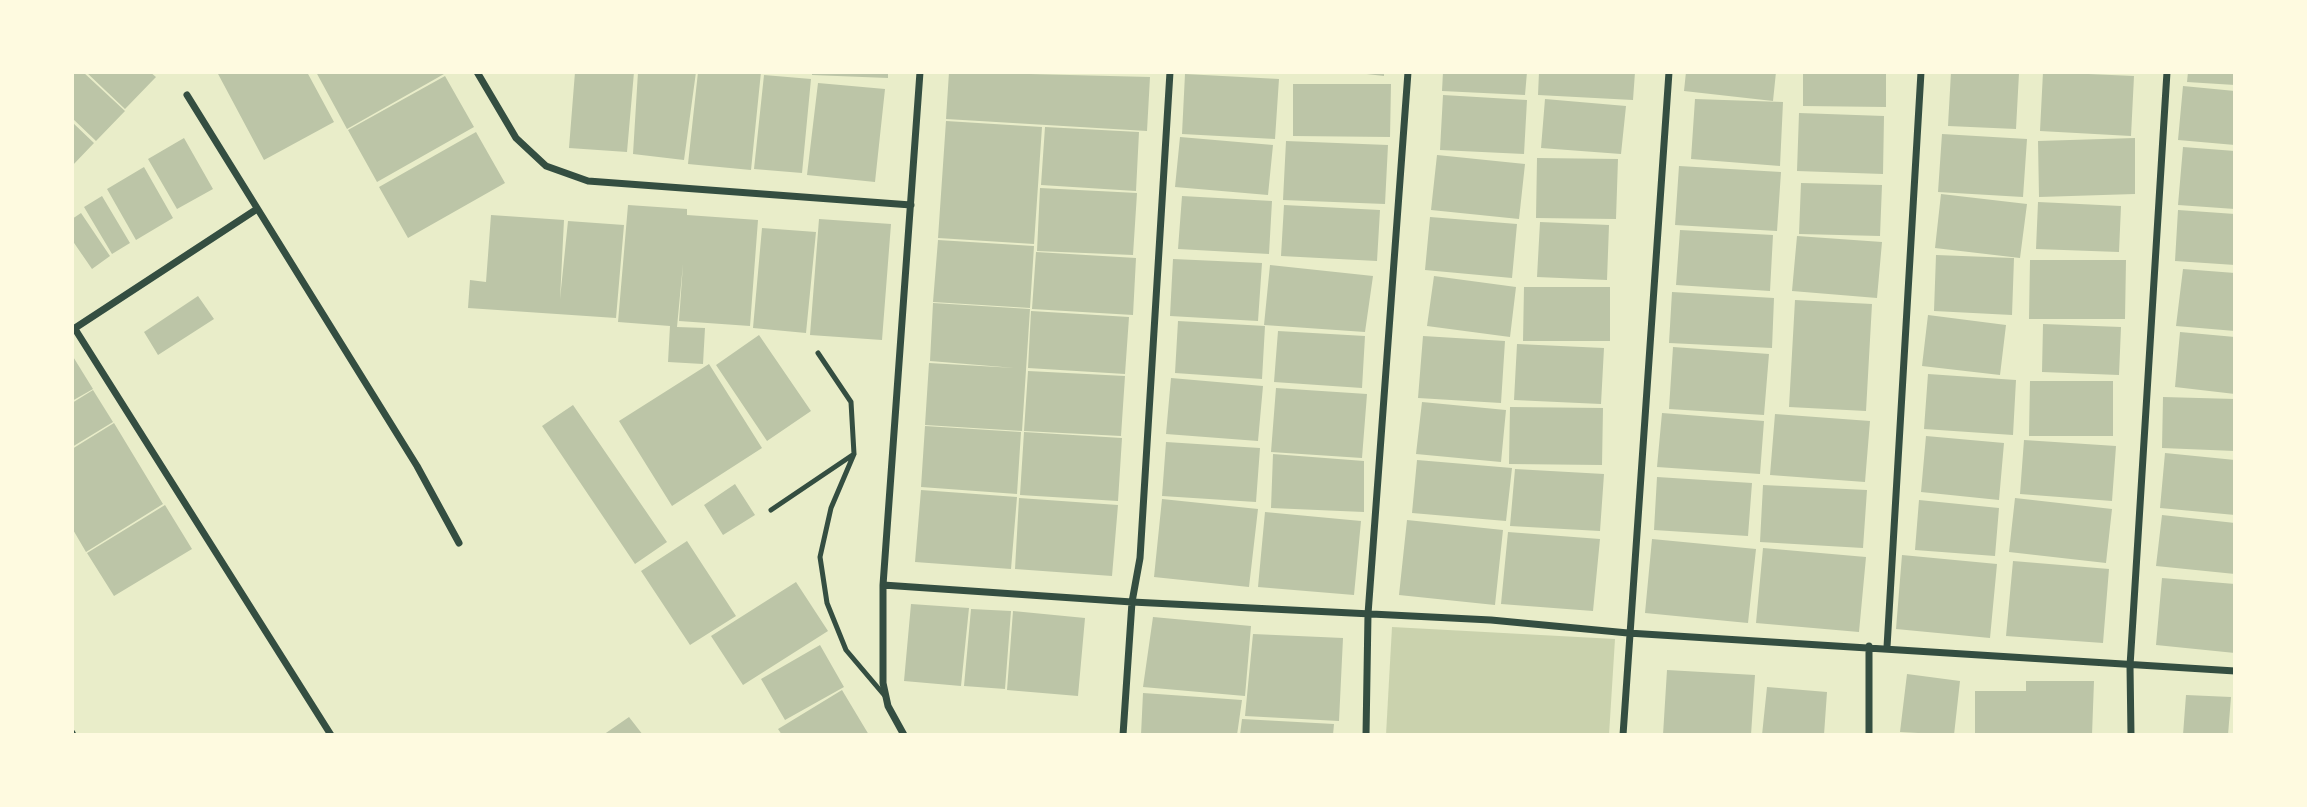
<!DOCTYPE html>
<html>
<head>
<meta charset="utf-8">
<style>
  body { margin:0 }
  #map { position:relative; width:2307px; height:807px; overflow:hidden; background:#e9edc9; font-family:"Source Sans 3",sans-serif }
  canvas { display:block }
  .frame { position:absolute; inset:0; border:74px solid #fefae0; pointer-events:none }
</style>
</head>
<body>
<div id="map">
<canvas width="2307" height="807"></canvas>
<div class="frame"></div>
</div>
<script>
const g = document.querySelector('canvas').getContext('2d');
g.lineJoin = 'round';
function fill(path, color) {
  g.fillStyle = color;
  g.fill(path, 'evenodd');
}
function toPath(rows) {
  const path = new Path2D();
  for (const r of rows) {
    path.moveTo(r[0], r[1]);
    for (let i = 2; i < r.length; i += 2) path.lineTo(r[i], r[i + 1]);
  }
  return path;
}
function strokePath(path, color, width, dash) {
  g.strokeStyle = color;
  g.lineWidth = width;
  g.lineCap = dash ? 'butt' : 'round';
  g.setLineDash(dash || []);
  g.stroke(path);
}
const green = toPath([
  [1392,627,1615,639,1609,735,1386,735]
]);
const building = toPath([
  [72,72,83,72,125,111,96,141,72,118],
  [86,72,150,72,156,77,125,109],
  [217,72,307,72,334,122,264,160],
  [316,72,443,72,444,74,347,129],
  [575,72,634,72,627,152,569,148],
  [638,72,696,72,684,160,633,154],
  [698,72,761,72,751,170,688,164],
  [812,72,888,72,888,78,812,75],
  [949,72,1150,77,1147,131,946,119],
  [1349,72,1384,72,1384,76],
  [1443,72,1527,72,1525,95,1442,91],
  [1539,72,1635,72,1633,100,1538,95],
  [1686,72,1776,72,1773,101,1684,91],
  [1803,72,1886,72,1886,107,1803,106],
  [1951,72,2019,73,2016,129,1948,126],
  [2043,72,2134,76,2131,136,2040,131],
  [2188,72,2235,72,2235,85,2187,82],
  [1185,74,1279,79,1275,139,1182,134],
  [764,75,811,79,802,173,754,169],
  [445,76,474,127,377,182,348,130],
  [818,83,885,89,875,182,807,175],
  [1293,84,1391,84,1390,137,1293,136],
  [2183,86,2235,91,2235,145,2178,140],
  [1443,95,1527,100,1524,154,1440,150],
  [1545,99,1626,106,1621,154,1541,148],
  [1695,99,1783,102,1780,166,1691,159],
  [1799,113,1884,116,1883,174,1797,171],
  [946,121,1042,127,1034,244,938,238],
  [72,122,94,143,72,166],
  [1045,127,1139,132,1136,191,1041,185],
  [476,132,505,183,408,238,379,187],
  [1942,134,2027,139,2023,197,1938,192],
  [1180,137,1273,145,1268,195,1175,187],
  [184,138,213,189,177,209,148,159],
  [2135,138,2135,194,2039,197,2038,141],
  [1286,141,1388,145,1385,204,1283,200],
  [2183,147,2235,151,2235,209,2178,205],
  [1437,155,1525,164,1519,219,1431,210],
  [1537,158,1618,159,1616,219,1536,218],
  [1679,166,1781,172,1777,231,1675,225],
  [144,167,173,218,136,240,107,189],
  [1801,183,1882,185,1880,236,1799,234],
  [1040,188,1137,193,1133,255,1037,251],
  [1941,194,2027,204,2020,258,1935,248],
  [102,196,130,243,112,254,84,207],
  [1182,196,1272,201,1269,254,1178,249],
  [2038,202,2121,206,2119,252,2036,249],
  [628,205,687,209,687,215,758,220,750,326,679,321,683,264,677,327,705,328,703,364,668,362,670,326,618,322],
  [1284,205,1380,210,1377,261,1281,256],
  [2178,210,2235,214,2235,265,2175,261],
  [81,213,110,256,92,269,72,240,72,219],
  [491,215,564,220,560,299,568,221,624,225,616,318,468,308,470,280,486,282],
  [1430,217,1517,224,1512,278,1425,270],
  [819,219,891,224,882,340,810,335],
  [1540,222,1609,225,1607,280,1537,277],
  [762,228,816,232,806,333,753,328],
  [1680,230,1773,235,1770,291,1676,285],
  [1797,236,1882,242,1877,298,1792,291],
  [938,240,1034,246,1030,308,933,302],
  [1036,252,1136,258,1133,315,1032,309],
  [1936,255,2014,258,2012,315,1934,311],
  [1173,259,1262,263,1258,321,1170,316],
  [2030,260,2126,260,2125,319,2029,319],
  [1270,265,1373,276,1365,332,1264,325],
  [2183,269,2235,273,2235,331,2176,326],
  [1434,276,1516,287,1510,337,1427,326],
  [1524,287,1610,287,1610,341,1523,341],
  [1672,292,1774,298,1772,348,1669,343],
  [198,296,214,319,158,355,144,332],
  [1795,300,1872,304,1866,411,1789,407],
  [933,303,1030,309,1022,431,925,425,929,363,1015,368,930,361],
  [1031,311,1129,317,1125,374,1028,368],
  [1928,315,2006,325,2000,375,1922,366],
  [1178,321,1265,326,1262,379,1175,373],
  [2043,324,2121,327,2119,375,2042,372],
  [1278,331,1365,336,1362,388,1274,382],
  [2180,332,2235,337,2235,394,2175,387],
  [759,335,811,411,767,441,716,365],
  [1423,336,1505,341,1501,403,1418,398],
  [1517,344,1604,348,1601,404,1514,400],
  [1673,347,1769,354,1764,415,1669,409],
  [72,355,93,389,72,401],
  [709,364,762,448,672,506,619,421],
  [1028,371,1125,376,1121,436,1024,431],
  [1928,374,2016,380,2013,435,1924,429],
  [1171,378,1263,386,1258,441,1166,434],
  [2030,381,2113,381,2113,436,2029,436],
  [1276,388,1367,394,1362,458,1271,452],
  [93,390,113,422,72,447,72,403],
  [2163,397,2235,399,2235,451,2162,448],
  [1422,402,1506,410,1501,462,1416,454],
  [573,405,667,542,635,564,542,426],
  [1510,407,1603,408,1602,465,1509,464],
  [1662,413,1764,421,1760,474,1657,467],
  [1775,414,1870,421,1865,482,1770,475],
  [114,423,163,504,86,552,72,528,72,449],
  [925,426,1021,432,1017,494,921,487],
  [1024,432,1122,438,1118,501,1020,495],
  [1926,436,2004,443,1999,500,1921,492],
  [2024,440,2116,446,2112,501,2020,494],
  [1166,442,1260,448,1256,502,1162,496],
  [2165,453,2235,460,2235,515,2160,508],
  [1273,454,1364,461,1364,512,1271,508],
  [1417,460,1512,468,1506,521,1412,513],
  [1515,469,1604,474,1600,531,1510,526],
  [1657,477,1752,483,1748,536,1654,530],
  [735,484,755,515,723,535,704,505],
  [1763,485,1867,490,1863,548,1760,542],
  [921,490,1017,497,1011,569,915,562],
  [1019,498,1118,505,1112,576,1015,569],
  [2015,498,2112,509,2106,563,2009,552],
  [1162,499,1258,509,1249,587,1154,577],
  [1919,500,1999,508,1995,556,1915,550],
  [165,505,192,549,114,596,87,553],
  [1265,512,1361,521,1354,595,1258,587],
  [2162,515,2235,523,2235,574,2156,566],
  [1407,520,1503,530,1495,605,1399,595],
  [1508,532,1600,539,1593,611,1501,604],
  [1652,539,1756,549,1748,623,1645,613],
  [687,541,736,616,690,645,641,571],
  [1763,548,1866,557,1859,632,1756,623],
  [1902,555,1997,564,1990,638,1896,629],
  [2013,561,2109,569,2103,643,2006,636],
  [2162,578,2235,584,2235,653,2156,645],
  [796,582,828,631,743,685,711,636],
  [911,604,969,608,961,686,904,681],
  [971,609,1011,611,1005,689,964,686],
  [1013,611,1085,618,1078,696,1007,690],
  [1153,617,1251,626,1245,696,1143,687],
  [1253,634,1343,638,1339,721,1245,716],
  [820,645,844,687,785,720,761,679],
  [1667,670,1755,675,1751,735,1663,735],
  [1907,674,1960,681,1954,735,1900,732],
  [2026,681,2094,681,2092,735,1975,735,1975,691,2026,691],
  [1767,687,1827,692,1824,735,1762,735],
  [842,690,869,735,782,735,778,729],
  [1143,693,1242,700,1237,735,1141,735],
  [2186,695,2231,697,2228,735,2183,735],
  [629,717,643,735,603,735],
  [1242,719,1334,724,1333,735,1240,735]
]);
const service = toPath([
  [818,353,851,402,854,454,831,508,820,557,827,603,846,650,885,696],
  [771,510,854,454]
]);
const minor = toPath([
  [477,72,516,138,546,166,588,181,911,205],
  [187,95,417,466,459,543],
  [75,329,331,735],
  [72,330,257,209],
  [883,585,920,72],
  [1887,647,1921,72],
  [72,733,73,735],
  [904,735,888,706,883,683,883,585,1132,602,1491,620,1628,633,2235,671],
  [1123,735,1132,602,1140,558,1170,72],
  [1366,735,1368,614,1408,72],
  [1623,735,1669,72],
  [1869,735,1869,646],
  [2131,735,2130,666,2167,72]
]);
fill(green, '#cad2ad');
fill(building, '#bcc5a7');
strokePath(service, '#344e41', 5);
strokePath(minor, '#344e41', 7);
</script>
</body>
</html>
